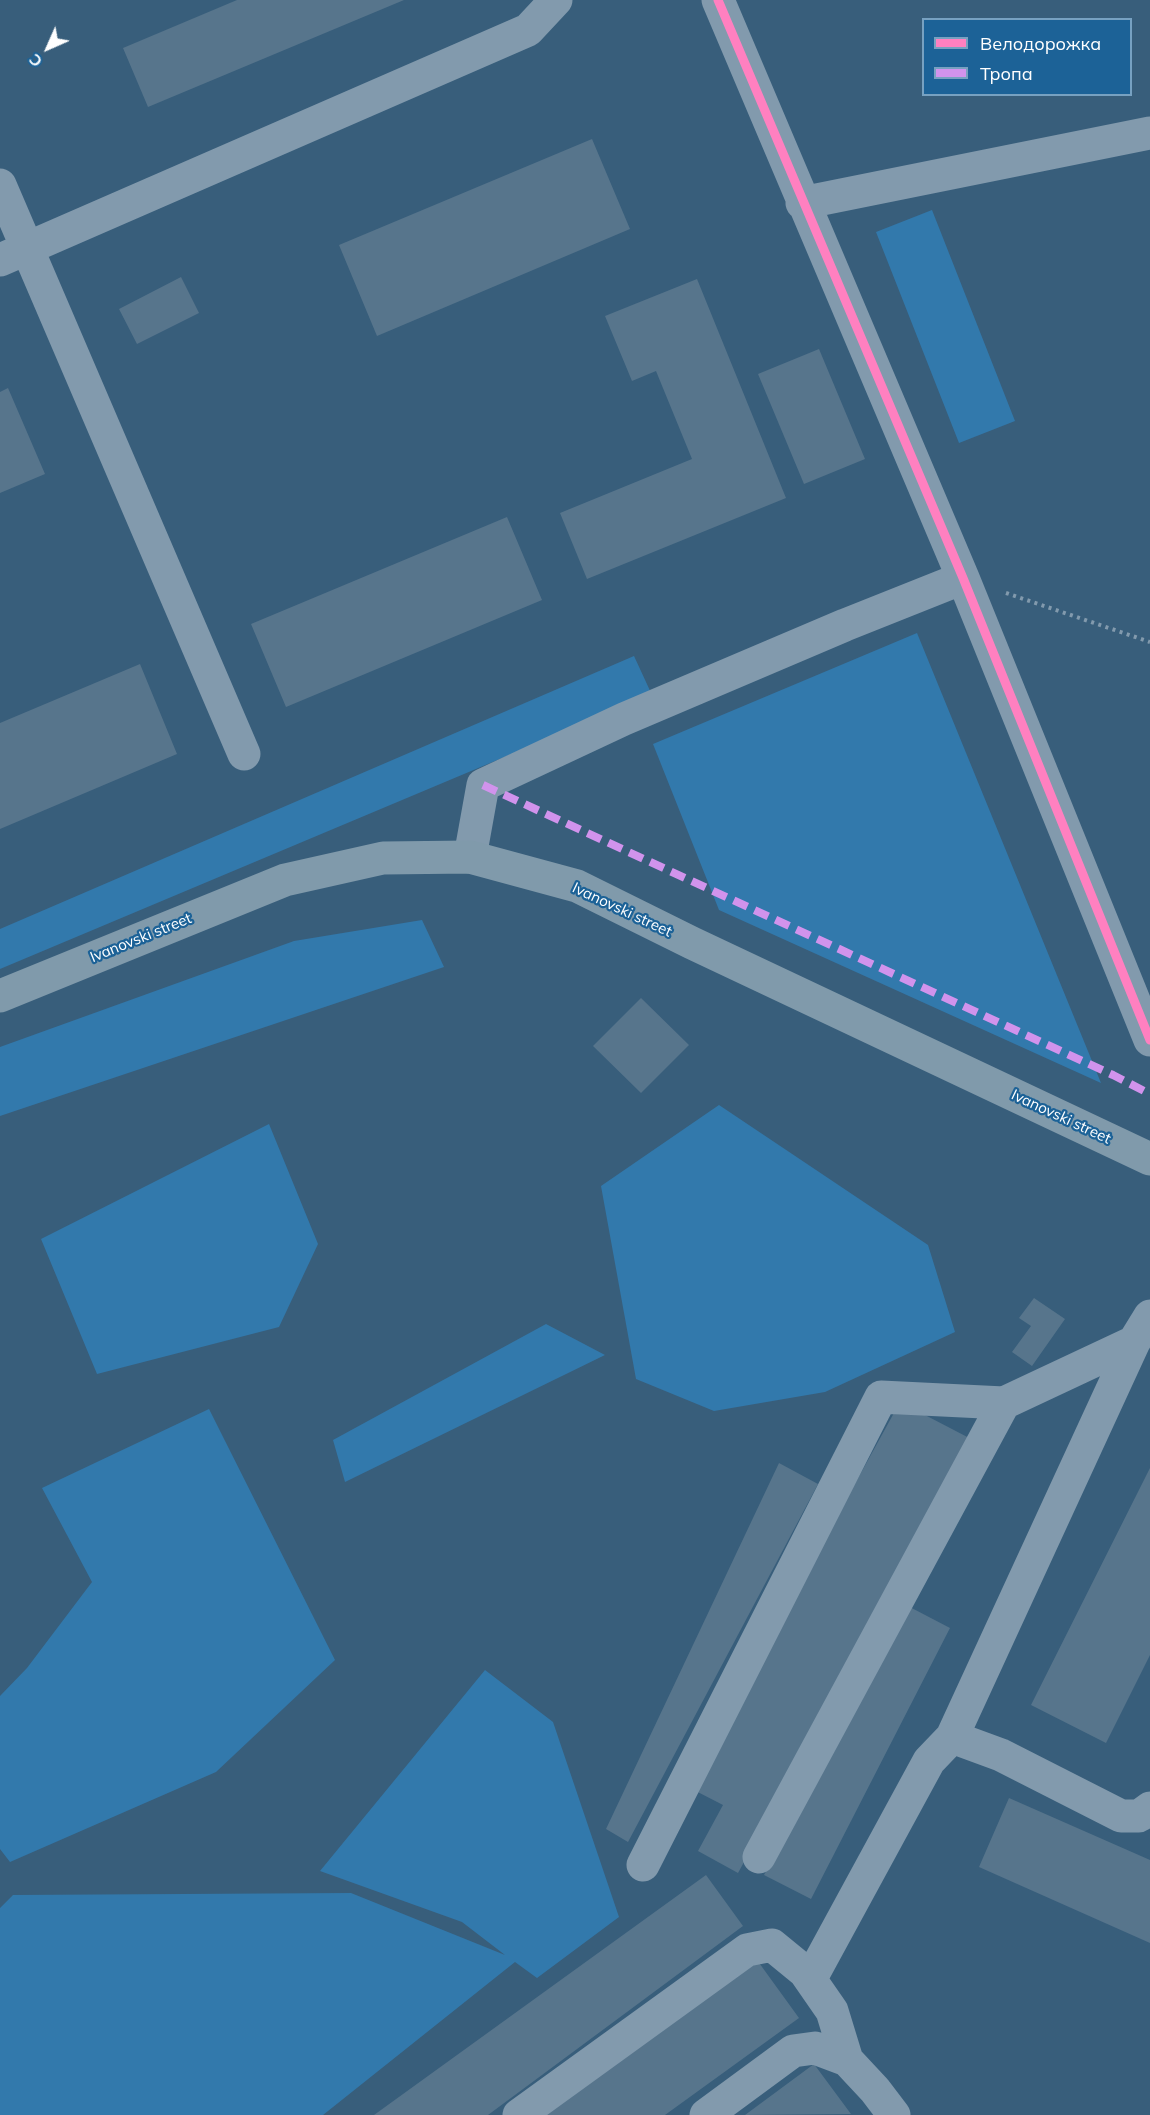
<!DOCTYPE html>
<html>
<head>
<meta charset="utf-8">
<style>
  body { margin:0 }
  #map { position:relative; width:1150px; height:2115px; overflow:hidden; background:#385e7b; font-family:Mulish,sans-serif }
  canvas { display:block }
  .legend { position:absolute; left:922px; top:18px; width:210px; height:78px; box-sizing:border-box; background:#1c6297; border:2px solid #77a1c1; margin:0; padding:8px 10px; list-style:none; font-size:18px; color:#fff }
  .legend li { display:flex; align-items:center; gap:12px; height:30px }
  .legend b { width:30px; border:2px solid #77a1c1 }
  .north { position:absolute; left:18px; top:18px; width:60px; height:60px; -webkit-text-stroke:4px #1c6297; paint-order:stroke; rotate:225deg; font-size:16px; font-weight:700; line-height:24px; text-align:center; color:#fff }
  .north::after { content:''; display:block; margin:auto; width:21px; height:27px; background:#fff; clip-path:polygon(50% 0,100% 100%,50% 72%,0 100%) }
</style>
</head>
<body>
<div id="map">
<canvas width="1150" height="2115"></canvas>
<ul class="legend">
<li><b style="height:8px;background:#ff80c0"></b>Велодорожка</li>
<li><b style="height:8px;background:#d193ec"></b>Тропа</li>
</ul>
<div class="north">С</div>
</div>
<script>
const g = document.querySelector('canvas').getContext('2d');
g.lineJoin = 'round';
function fill(path, color) {
  g.fillStyle = color;
  g.fill(path, 'evenodd');
}
function toPath(rows) {
  const path = new Path2D();
  for (const r of rows) {
    path.moveTo(r[0], r[1]);
    for (let i = 2; i < r.length; i += 2) path.lineTo(r[i], r[i + 1]);
  }
  return path;
}
function strokePath(path, color, width, dash) {
  g.strokeStyle = color;
  g.lineWidth = width;
  g.lineCap = dash ? 'butt' : 'round';
  g.setLineDash(dash || []);
  g.stroke(path);
}
function drawText(font, color, halo, rows, align = 'center') {
  g.font = font + ' Mulish,sans-serif';
  g.lineWidth = 4.5;
  g.setLineDash([]);
  g.textBaseline = 'middle';
  g.strokeStyle = halo;
  g.fillStyle = color;
  for (const [text, x, y, turn = 0] of rows) {
    g.save();
    g.translate(x, y);
    g.rotate((+turn || 0) * Math.PI / 180);
    g.textAlign = isNaN(turn) ? turn : align;
    if (halo) g.strokeText(text, 0, 0);
    g.fillText(text, 0, 0);
    g.restore();
  }
}
const green = toPath([
  [932,210,1015,421,959,443,876,232],
  [917,633,1101,1083,719,910,653,744],
  [634,656,652,695,0,969,0,929],
  [422,920,444,967,0,1116,0,1047,294,941],
  [719,1105,928,1245,955,1332,825,1392,714,1411,636,1379,601,1186],
  [269,1124,318,1244,279,1327,97,1374,41,1239],
  [546,1324,605,1355,345,1482,333,1440],
  [209,1409,335,1660,216,1772,10,1862,0,1849,0,1696,27,1668,92,1582,42,1488],
  [485,1670,553,1722,619,1917,537,1978,515,1962,323,2115,0,2115,0,1908,13,1895,351,1893,505,1955,462,1922,320,1871]
]);
const building = toPath([
  [237,0,404,0,148,107,123,48],
  [592,139,630,229,377,336,339,245],
  [181,277,199,313,137,344,119,309],
  [697,279,786,498,587,579,560,513,692,459,656,371,632,381,605,316],
  [819,349,865,459,804,484,758,374],
  [8,388,45,474,0,493,0,392],
  [507,517,542,600,286,707,251,624],
  [140,664,177,754,0,829,0,723],
  [641,998,689,1045,641,1093,593,1046],
  [1034,1298,1065,1319,1032,1366,1012,1352,1031,1326,1019,1318],
  [900,1402,975,1441,738,1873,698,1851,723,1805,688,1787],
  [779,1463,818,1484,628,1842,606,1829],
  [1150,1468,1150,1655,1106,1743,1031,1705],
  [904,1604,950,1628,811,1899,764,1875],
  [1009,1798,1150,1860,1150,1943,979,1867],
  [706,1875,743,1926,488,2115,374,2115],
  [757,1960,799,2018,665,2115,543,2115],
  [814,2064,851,2114,745,2115]
]);
const path = toPath([
  [1006,593,1150,642]
]);
const minor = toPath([
  [718,0,963,578,1150,1040],
  [0,185,244,754],
  [802,203,1150,133],
  [0,260,528,30,556,0],
  [470,857,483,785,624,719,845,625,963,578],
  [952,1737,1134,1342,1150,1316],
  [759,1857,1004,1403],
  [643,1865,881,1397,1004,1403,1134,1342],
  [811,1978,929,1761,952,1737,1001,1755,1121,1816,1139,1816,1150,1808],
  [519,2115,747,1950,772,1945,805,1972,832,2011,847,2060],
  [706,2115,793,2051,815,2048,847,2060,875,2090,894,2115]
]);
const major = toPath([
  [0,996,285,880,383,858,470,857,577,886,692,943,1150,1159]
]);
const quiet = toPath([
  [483,785,1113,1075,1150,1094]
]);
const cycleway = toPath([
  [718,0,963,578,1150,1040]
]);
const streetNames = [
  ["Ivanovski street",622,910,25],
  ["Ivanovski street",141,938,-22],
  ["Ivanovski street",1061,1117,25]
];
fill(green, '#3279ac');
fill(building, '#57758c');
strokePath(path, '#829aad', 4, [3, 4.5]);
strokePath(minor, '#829aad', 33);
strokePath(major, '#809aab', 33);
strokePath(quiet, '#d193ec', 8, [15, 8]);
strokePath(cycleway, '#ff80c0', 9);
drawText('15px', '#fff', '#1c6297', streetNames);
</script>
</body>
</html>
